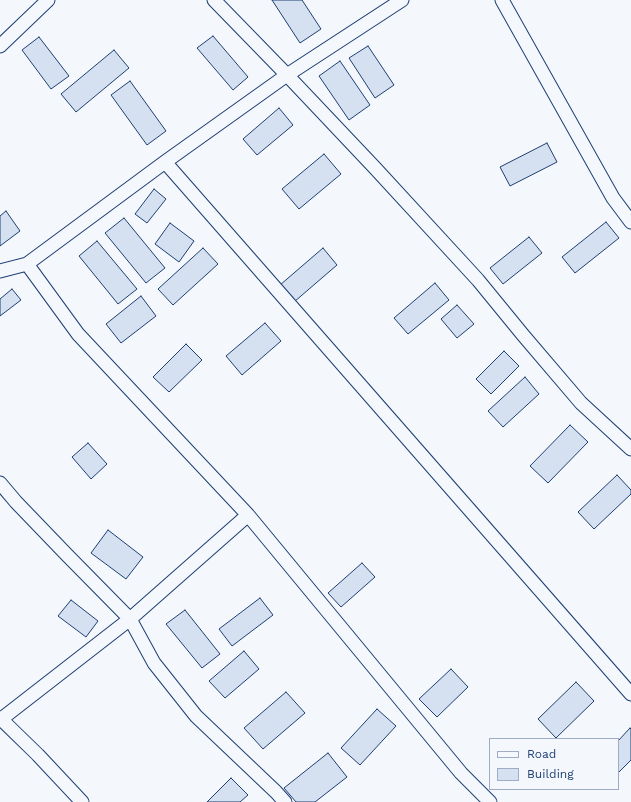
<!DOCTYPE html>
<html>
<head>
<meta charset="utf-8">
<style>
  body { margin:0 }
  #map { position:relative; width:631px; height:802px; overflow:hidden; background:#f4f7fb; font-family:"Work Sans",sans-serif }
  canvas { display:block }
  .legend { position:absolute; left:489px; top:738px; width:130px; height:52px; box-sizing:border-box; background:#f4f7fb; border:1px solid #9eadc5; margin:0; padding:5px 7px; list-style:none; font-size:12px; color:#1d3f73 }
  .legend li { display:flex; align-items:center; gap:8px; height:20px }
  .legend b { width:20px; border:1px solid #9eadc5 }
</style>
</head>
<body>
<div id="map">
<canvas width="631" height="802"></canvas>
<ul class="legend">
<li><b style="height:5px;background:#f4f7fb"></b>Road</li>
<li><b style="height:11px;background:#d5e0f0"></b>Building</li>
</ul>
</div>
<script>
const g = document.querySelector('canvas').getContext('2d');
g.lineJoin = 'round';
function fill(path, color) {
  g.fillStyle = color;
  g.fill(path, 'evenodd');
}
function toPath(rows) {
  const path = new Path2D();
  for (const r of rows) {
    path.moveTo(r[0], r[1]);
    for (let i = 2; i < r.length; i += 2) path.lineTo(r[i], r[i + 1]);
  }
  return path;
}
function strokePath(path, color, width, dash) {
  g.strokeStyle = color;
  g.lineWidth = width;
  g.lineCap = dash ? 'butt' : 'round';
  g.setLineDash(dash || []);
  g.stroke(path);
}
const building = toPath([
  [272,0,302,0,321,29,300,43,272,0],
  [213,36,248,77,233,90,197,48,213,36],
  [39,37,69,76,51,89,22,50,39,37],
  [368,46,394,85,375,98,349,58,368,46],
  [114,50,129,68,76,112,61,94,114,50],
  [340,61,370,105,349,120,319,76,340,61],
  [130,81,166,131,147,145,111,95,130,81],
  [279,108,293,125,257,155,243,139,279,108],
  [547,143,557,162,510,186,500,167,547,143],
  [324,154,341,174,299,209,282,189,324,154],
  [154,189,166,199,147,223,135,214,154,189],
  [6,211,20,231,0,246,0,216,6,211],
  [124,218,165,268,146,283,105,233,124,218],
  [606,222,619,238,575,273,562,257,606,222],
  [170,223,194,241,179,262,155,244,170,223],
  [529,237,542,253,503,284,490,268,529,237],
  [97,241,137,289,118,304,79,256,97,241],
  [203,248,218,264,173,305,158,289,203,248],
  [323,248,337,265,294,302,280,285,323,248],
  [435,283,449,300,408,334,394,318,435,283],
  [12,289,21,300,0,316,0,299,12,289],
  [141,296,156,316,121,343,106,324,141,296],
  [457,305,474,324,457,338,441,319,457,305],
  [265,323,281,341,242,375,226,356,265,323],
  [186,344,202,360,169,392,153,377,186,344],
  [504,351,519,366,491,394,476,379,504,351],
  [525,377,539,394,503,427,488,411,525,377],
  [570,425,588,442,548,483,530,466,570,425],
  [88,443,107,464,91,479,72,457,88,443],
  [617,475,631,490,631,494,594,529,578,512,617,475],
  [108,530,143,557,126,579,91,553,108,530],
  [362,563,375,577,341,607,328,593,362,563],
  [260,598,273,615,232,646,219,629,260,598],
  [71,600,98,621,86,637,58,616,71,600],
  [185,610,220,654,202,668,166,624,185,610],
  [244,651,259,669,225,698,209,681,244,651],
  [451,669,468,687,437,717,419,699,451,669],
  [576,682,594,701,556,738,538,719,576,682],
  [286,692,305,713,263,749,244,728,286,692],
  [377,709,396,726,360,765,341,748,377,709],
  [630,728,631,729,631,760,618,773,618,741,630,728],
  [328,753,347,777,315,802,296,802,284,788,328,753],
  [231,778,248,795,240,802,207,802,231,778]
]);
const minor = toPath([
  [214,0,287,75,375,168,478,280,523,335,581,403,631,449],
  [502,0,613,198,631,222],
  [0,46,48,0],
  [165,162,631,694],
  [27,264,78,334,248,515,461,773,490,802],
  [0,271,27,264,165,162,287,75,402,0],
  [0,483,16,502,67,555,130,619,154,663,196,716,276,792,285,802],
  [0,718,38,755,82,802],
  [0,720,130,619,248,515]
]);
fill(building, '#d5e0f0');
strokePath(building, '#1d3f73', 1);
strokePath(minor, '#1d3f73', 15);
strokePath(minor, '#f4f7fb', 13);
</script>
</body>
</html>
